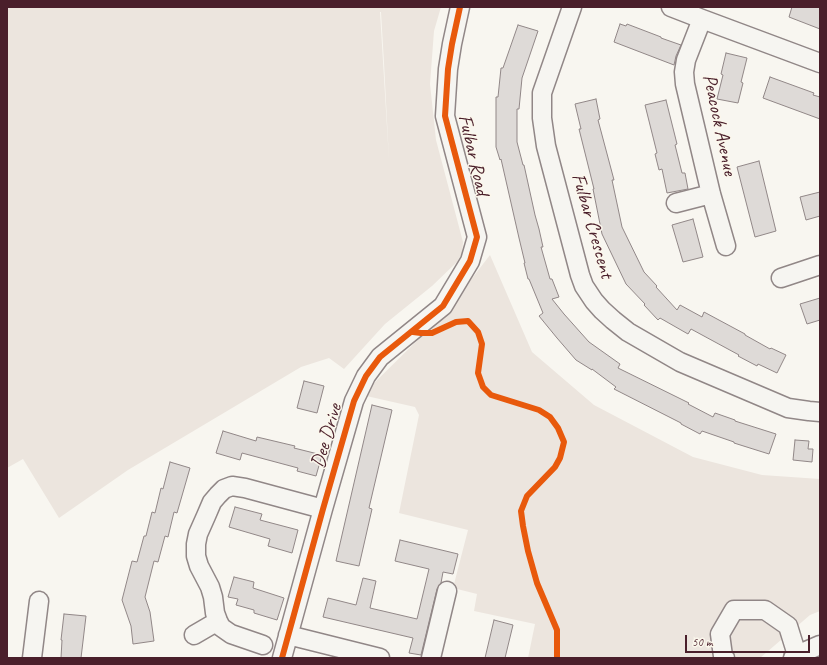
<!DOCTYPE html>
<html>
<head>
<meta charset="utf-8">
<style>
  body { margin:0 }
  #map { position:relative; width:827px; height:665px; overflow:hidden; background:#f8f6f0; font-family:Caveat,sans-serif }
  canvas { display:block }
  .frame { position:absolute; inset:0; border:8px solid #4a1f2b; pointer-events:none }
  .scale { position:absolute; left:685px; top:635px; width:125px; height:18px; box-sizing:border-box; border:2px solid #4a1f2b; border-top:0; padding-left:5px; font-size:12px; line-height:14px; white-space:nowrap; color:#4a1f2b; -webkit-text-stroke:3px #fbf7ec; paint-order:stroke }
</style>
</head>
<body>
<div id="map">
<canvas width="827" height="665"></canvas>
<div class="frame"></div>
<div class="scale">50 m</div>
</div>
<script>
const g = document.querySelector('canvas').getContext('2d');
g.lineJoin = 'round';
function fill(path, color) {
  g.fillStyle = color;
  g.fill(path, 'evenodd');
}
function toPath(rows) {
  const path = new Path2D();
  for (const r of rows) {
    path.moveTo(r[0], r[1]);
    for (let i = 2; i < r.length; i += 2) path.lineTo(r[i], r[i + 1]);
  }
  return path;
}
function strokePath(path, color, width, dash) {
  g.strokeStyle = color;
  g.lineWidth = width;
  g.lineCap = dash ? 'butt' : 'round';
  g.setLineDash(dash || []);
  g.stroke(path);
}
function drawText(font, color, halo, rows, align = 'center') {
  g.font = font + ' Caveat,sans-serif';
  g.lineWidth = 3;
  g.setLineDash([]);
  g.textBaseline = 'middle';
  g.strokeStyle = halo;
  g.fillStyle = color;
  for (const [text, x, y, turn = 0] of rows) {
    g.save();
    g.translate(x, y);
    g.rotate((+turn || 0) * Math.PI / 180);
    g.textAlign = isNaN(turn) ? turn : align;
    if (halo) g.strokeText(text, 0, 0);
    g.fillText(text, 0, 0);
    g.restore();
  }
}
const green = toPath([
  [7,7,441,7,434,31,430,84,436,140,463,242,462,253,457,262,432,286,385,324,344,369,329,358,301,367,128,470,59,518,23,459,7,468],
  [381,12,384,63,389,160,380,12],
  [490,255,532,352,594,405,693,457,762,475,820,479,820,611,810,615,760,658,528,658,535,624,474,611,477,594,453,588,468,530,399,513,419,415,415,407,362,395,446,312]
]);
const building = toPath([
  [792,7,820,7,820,29,789,17,792,7],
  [620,24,626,26,627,24,661,37,661,38,681,45,676,56,674,65,614,42,620,24],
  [518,25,538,31,522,78,519,109,517,109,517,142,523,165,524,165,535,215,539,229,543,247,541,247,550,279,552,279,559,297,552,299,564,314,589,342,620,364,618,368,689,403,688,404,713,417,715,413,735,420,735,421,776,434,769,454,734,443,734,442,702,431,700,434,681,424,681,423,614,389,616,387,592,369,592,370,576,360,557,338,539,316,543,313,529,279,528,279,524,263,525,263,519,238,501,159,500,160,496,147,496,97,498,97,501,68,503,68,518,25],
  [726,53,747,58,741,82,743,83,738,103,717,99,723,75,721,74,726,53],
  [770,77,814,93,813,95,820,97,820,119,763,98,770,77],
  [596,99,600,119,598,120,614,180,612,180,622,227,644,272,657,286,656,287,677,310,680,305,702,317,704,312,745,334,745,335,770,349,771,348,786,355,777,373,758,364,757,366,738,356,739,355,691,329,688,334,660,318,658,320,644,305,645,304,626,284,602,234,593,189,594,189,579,129,581,129,575,104,596,99],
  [666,100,677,144,675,145,682,173,685,173,688,189,667,193,662,169,659,170,655,154,657,153,645,105,666,100],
  [759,161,776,231,755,237,737,167,759,161],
  [820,192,820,216,806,220,800,197,820,192],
  [693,219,703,257,683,262,672,225,693,219],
  [820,298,820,320,807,324,800,304,820,298],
  [304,381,324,386,317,413,297,408,304,381],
  [372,405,392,410,369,508,372,509,359,566,336,561,372,405],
  [223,431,256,441,257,437,295,446,294,448,322,455,316,476,297,471,298,468,242,453,240,460,216,453,223,431],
  [795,440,809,441,808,449,813,449,812,462,793,460,795,440],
  [170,462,190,468,177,513,174,512,168,537,165,536,158,562,154,561,145,597,150,612,154,641,133,644,131,626,122,600,132,561,137,562,144,536,146,536,152,512,155,513,161,488,163,489,170,462],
  [235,507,262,514,260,520,298,530,292,553,268,546,270,539,229,527,235,507],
  [400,540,458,554,453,574,443,572,441,583,437,589,421,655,409,653,413,638,323,617,328,598,356,605,363,578,376,581,370,608,417,619,429,569,395,561,400,540],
  [234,577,254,582,253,588,284,598,277,620,254,613,254,610,236,605,238,599,228,597,234,577],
  [64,614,86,616,81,658,61,658,62,640,61,640,64,614],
  [494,620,513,625,505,658,485,658,494,620]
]);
const minor = toPath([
  [572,7,542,93,542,118,546,146,580,275,584,286,594,301,602,310,613,320,628,332,680,362,788,408,809,411,820,412],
  [671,7,702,19,820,63],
  [702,19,686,60,684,72,685,84,711,194,726,246],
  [676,203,711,194],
  [781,278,820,265],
  [194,635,218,621],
  [288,635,380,658],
  [263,645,231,634,221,627,218,621,215,613,213,597,210,587,199,566,196,556,196,544,198,534,206,516,212,502,218,495,224,489,232,486,245,488,323,509],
  [32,658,39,601],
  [282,658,323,509,354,401,366,376,380,357,443,306,470,261,477,237,445,116,448,69,452,44,460,7],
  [431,658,447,591],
  [725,658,723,656,720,634,734,610,765,610,788,626,797,655],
  [793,658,797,655,820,645]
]);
const cycleway = toPath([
  [413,332,421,333,432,333,456,322,468,321,478,332,482,344,478,373,483,387,491,395,539,410,550,417,558,428,564,442,560,458,555,467,527,496,521,511,523,526,528,551,537,583,557,630,557,658],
  [282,658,323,509,354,401,366,376,380,357,443,306,470,261,477,237,445,116,448,69,452,44,460,7]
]);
const streetNames = [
  ["Peacock Avenue",719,125,78],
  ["Fulbar Road",473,155,77],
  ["Fulbar Crescent",592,226,74],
  ["Dee Drive",327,436,-74]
];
fill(green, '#ece5de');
fill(building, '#dedad7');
strokePath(building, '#918787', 1);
strokePath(minor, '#918787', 21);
strokePath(minor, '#f6f5f1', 18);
strokePath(cycleway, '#e8590c', 6);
drawText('20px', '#4a1f2b', '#fbf7ec', streetNames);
</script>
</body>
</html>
